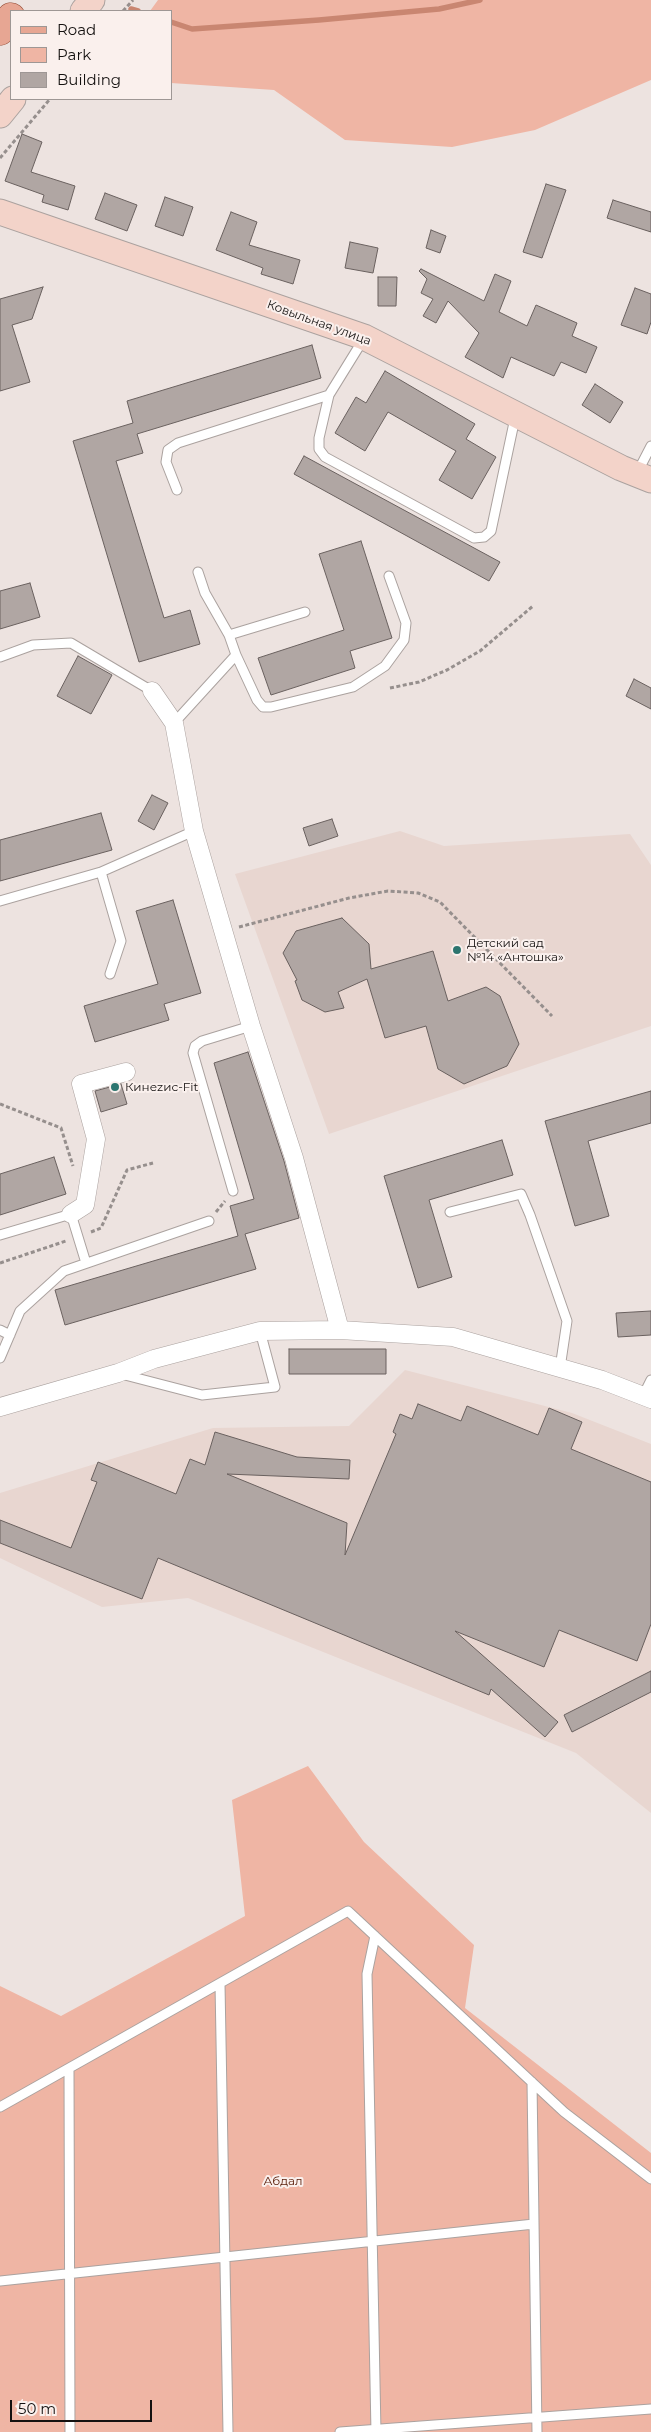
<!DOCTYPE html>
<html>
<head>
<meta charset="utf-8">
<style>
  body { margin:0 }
  #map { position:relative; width:651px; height:2432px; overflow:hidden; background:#ede3e0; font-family:Montserrat,sans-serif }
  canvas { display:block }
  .legend { position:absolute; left:10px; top:10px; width:162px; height:90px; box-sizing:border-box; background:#faf0ed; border:1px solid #9e9795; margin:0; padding:6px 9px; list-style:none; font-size:15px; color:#141110 }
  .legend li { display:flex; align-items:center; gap:10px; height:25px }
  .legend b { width:25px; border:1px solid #9e9795 }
  .scale { position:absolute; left:10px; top:2400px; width:142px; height:22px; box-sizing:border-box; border:2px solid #141110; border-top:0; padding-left:6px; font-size:15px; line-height:18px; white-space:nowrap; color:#141110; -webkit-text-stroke:4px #faf0ed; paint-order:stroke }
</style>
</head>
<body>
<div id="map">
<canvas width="651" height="2432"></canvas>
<ul class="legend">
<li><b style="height:6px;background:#e7a693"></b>Road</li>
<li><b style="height:14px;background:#efb5a4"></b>Park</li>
<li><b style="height:14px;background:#b0a6a3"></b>Building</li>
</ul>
<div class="scale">50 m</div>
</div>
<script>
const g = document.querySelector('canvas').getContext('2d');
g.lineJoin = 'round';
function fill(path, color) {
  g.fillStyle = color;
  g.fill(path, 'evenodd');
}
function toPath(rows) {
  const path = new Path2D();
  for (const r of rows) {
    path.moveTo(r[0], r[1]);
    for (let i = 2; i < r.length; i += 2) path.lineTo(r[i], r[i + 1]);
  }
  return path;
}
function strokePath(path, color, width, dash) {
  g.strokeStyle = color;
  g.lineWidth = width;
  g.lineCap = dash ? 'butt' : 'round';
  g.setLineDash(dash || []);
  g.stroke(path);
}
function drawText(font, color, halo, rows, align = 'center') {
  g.font = font + ' Montserrat,sans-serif';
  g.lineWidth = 4;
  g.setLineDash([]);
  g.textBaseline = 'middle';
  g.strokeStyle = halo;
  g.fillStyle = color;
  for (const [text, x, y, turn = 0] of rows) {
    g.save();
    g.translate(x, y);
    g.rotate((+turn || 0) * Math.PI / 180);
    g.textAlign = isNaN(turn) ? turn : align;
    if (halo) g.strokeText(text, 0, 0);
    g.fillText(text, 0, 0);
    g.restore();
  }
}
const built = toPath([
  [400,831,444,846,630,834,651,865,651,1026,329,1134,235,874],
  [405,1370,572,1413,651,1444,651,1813,576,1753,188,1598,102,1607,0,1558,0,1493,213,1428,349,1426]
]);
const green = toPath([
  [158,0,651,0,651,80,535,130,452,147,345,140,274,90,171,83,171,11,150,11],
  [308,1766,364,1842,474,1945,465,2008,651,2153,651,2432,0,2432,0,1986,61,2016,245,1916,232,1800]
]);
const stream = toPath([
  [131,9,138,11],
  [171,22,192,29,319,20,439,9,480,0]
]);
const building = toPath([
  [22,134,42,142,31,172,75,186,68,210,42,202,44,195,5,181,22,134],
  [546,184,566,190,542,258,523,252,546,184],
  [105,193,137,205,127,231,95,219,105,193],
  [165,197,193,207,183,236,155,226,165,197],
  [613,200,651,212,651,232,607,218,613,200],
  [231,212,257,222,249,245,300,260,293,284,261,274,263,268,216,250,231,212],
  [431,230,446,236,440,253,426,248,431,230],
  [350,242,378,248,373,273,345,268,350,242],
  [421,269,484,301,495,274,511,281,499,312,527,326,536,305,577,323,572,336,597,347,586,373,561,362,554,376,511,357,503,378,465,357,479,333,448,301,436,323,423,316,433,299,421,293,427,279,419,271,421,269],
  [378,277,397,277,396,306,378,306,378,277],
  [43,287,32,319,12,325,30,382,0,391,0,299,43,287],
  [635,288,651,294,651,322,647,334,621,325,635,288],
  [312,345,321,378,137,434,143,453,116,461,164,618,190,610,200,644,139,662,73,441,133,423,127,401,312,345],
  [385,371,475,424,466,439,496,457,472,499,439,480,456,451,388,412,365,451,335,433,356,397,366,403,385,371],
  [595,384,623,402,610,423,582,405,595,384],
  [304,456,500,562,489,581,294,474,304,456],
  [361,541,392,638,350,651,355,668,271,695,258,658,344,630,319,554,361,541],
  [30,583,40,617,0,629,0,591,30,583],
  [78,656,112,675,91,714,57,696,78,656],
  [634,679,651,688,651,709,626,696,634,679],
  [152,795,168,803,154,830,138,821,152,795],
  [101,813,112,850,0,881,0,840,101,813],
  [332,819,338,836,309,846,303,828,332,819],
  [173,900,201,993,164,1004,169,1020,95,1042,84,1006,158,984,136,911,173,900],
  [342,918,369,944,371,969,433,951,448,1001,486,987,500,996,519,1044,507,1066,464,1084,438,1069,426,1026,385,1038,367,979,338,992,344,1008,325,1012,302,1000,295,981,297,980,283,953,296,931,342,918],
  [248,1052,284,1161,299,1218,245,1234,256,1269,65,1325,55,1290,238,1236,230,1206,254,1199,214,1063,248,1052],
  [121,1084,127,1104,101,1112,95,1091,121,1084],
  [651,1091,651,1123,588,1141,609,1216,575,1226,545,1121,651,1091],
  [502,1140,513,1175,429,1200,452,1277,418,1288,384,1176,502,1140],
  [54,1157,66,1194,0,1215,0,1174,54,1157],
  [651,1311,651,1335,618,1337,616,1313,651,1311],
  [289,1349,386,1349,386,1374,289,1374,289,1349],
  [418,1404,461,1421,467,1406,538,1435,549,1408,582,1422,571,1449,651,1482,651,1624,637,1661,559,1630,544,1667,455,1631,558,1722,545,1737,491,1689,489,1695,158,1558,142,1599,0,1543,0,1520,71,1548,97,1482,91,1480,98,1462,176,1494,190,1459,205,1465,215,1432,297,1457,350,1460,349,1479,227,1474,347,1523,345,1555,396,1434,393,1432,400,1414,412,1419,418,1404],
  [651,1671,651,1692,572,1732,564,1715,651,1671]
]);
const path = toPath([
  [123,11,133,0],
  [0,158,50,99],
  [390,688,419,682,447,670,480,651,533,606],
  [239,927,349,898,388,891,418,893,440,902,552,1016],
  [0,1104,61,1128,73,1166],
  [216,1212,225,1201],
  [91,1232,101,1228,127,1170,153,1163],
  [0,1263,66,1241]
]);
const lane = toPath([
  [329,395,319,438,319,449,325,457,474,538,484,537,491,531,515,418],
  [637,473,651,446],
  [177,490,166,462,168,450,178,443,329,395,363,340],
  [229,635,305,612],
  [236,655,257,700,263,707,271,707,353,687,385,666,404,640,406,623,389,576],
  [0,657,33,645,71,643,152,691],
  [174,723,236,655,229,635,205,593,198,572],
  [101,872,121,941,110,974],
  [0,901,101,872,194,831],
  [233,1191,193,1053,195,1046,202,1041,251,1026],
  [450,1212,521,1194,530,1215,567,1321,560,1368],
  [0,1235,71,1214,86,1263],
  [0,1330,10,1335],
  [0,1358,20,1311,64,1271,209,1221],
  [121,1374,202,1395,275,1387,260,1331],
  [643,1396,651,1380],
  [375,1936,367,1974,376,2432],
  [220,1984,228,2432],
  [69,2069,70,2432],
  [532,2082,537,2432],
  [0,2107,348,1911,564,2112,651,2179],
  [0,2281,534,2224],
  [340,2432,651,2409]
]);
const street = toPath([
  [152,691,174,723,194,831,251,1026,294,1158,340,1330],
  [71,1214,85,1205,96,1139,81,1084,126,1072],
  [0,1407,118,1373,154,1359,260,1331,340,1330,453,1337,602,1380,651,1399]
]);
const secondary = toPath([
  [83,11,92,0],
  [0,115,13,99],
  [0,212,364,337,621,468,651,480]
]);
const primary = toPath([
  [0,31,11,17]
]);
const markers = [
  [457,950,5,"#2d756f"],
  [115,1087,5,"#2d756f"]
];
const streetNames = [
  ["Ковыльная улица",319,323,20]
];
const poiNames = [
  ["Детский сад",467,943],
  ["№14 «Антошка»",467,957],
  ["Кинеzис-Fit",125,1087]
];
const parkNames = [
  ["Абдал",283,2181]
];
fill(built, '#e8d6d0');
fill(green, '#efb5a4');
strokePath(stream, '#c98671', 5.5);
fill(building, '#b0a6a3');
strokePath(building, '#6a615f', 1);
strokePath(lane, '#aba29f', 11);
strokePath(street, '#aba29f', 19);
strokePath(secondary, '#aba29f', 27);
strokePath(primary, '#934c36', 29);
strokePath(path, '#968f8d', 3, [4, 2.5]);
strokePath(lane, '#fff', 9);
strokePath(street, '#fff', 18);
strokePath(secondary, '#f3d3c9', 25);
strokePath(primary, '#e7a693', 28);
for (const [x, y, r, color] of markers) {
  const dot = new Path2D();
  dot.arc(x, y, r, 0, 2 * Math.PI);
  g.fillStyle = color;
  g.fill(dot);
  strokePath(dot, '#faf0ed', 2);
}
drawText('12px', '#141110', '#faf0ed', streetNames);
drawText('12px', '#141110', '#faf0ed', poiNames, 'left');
drawText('12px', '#571a06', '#faf0ed', parkNames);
</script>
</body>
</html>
